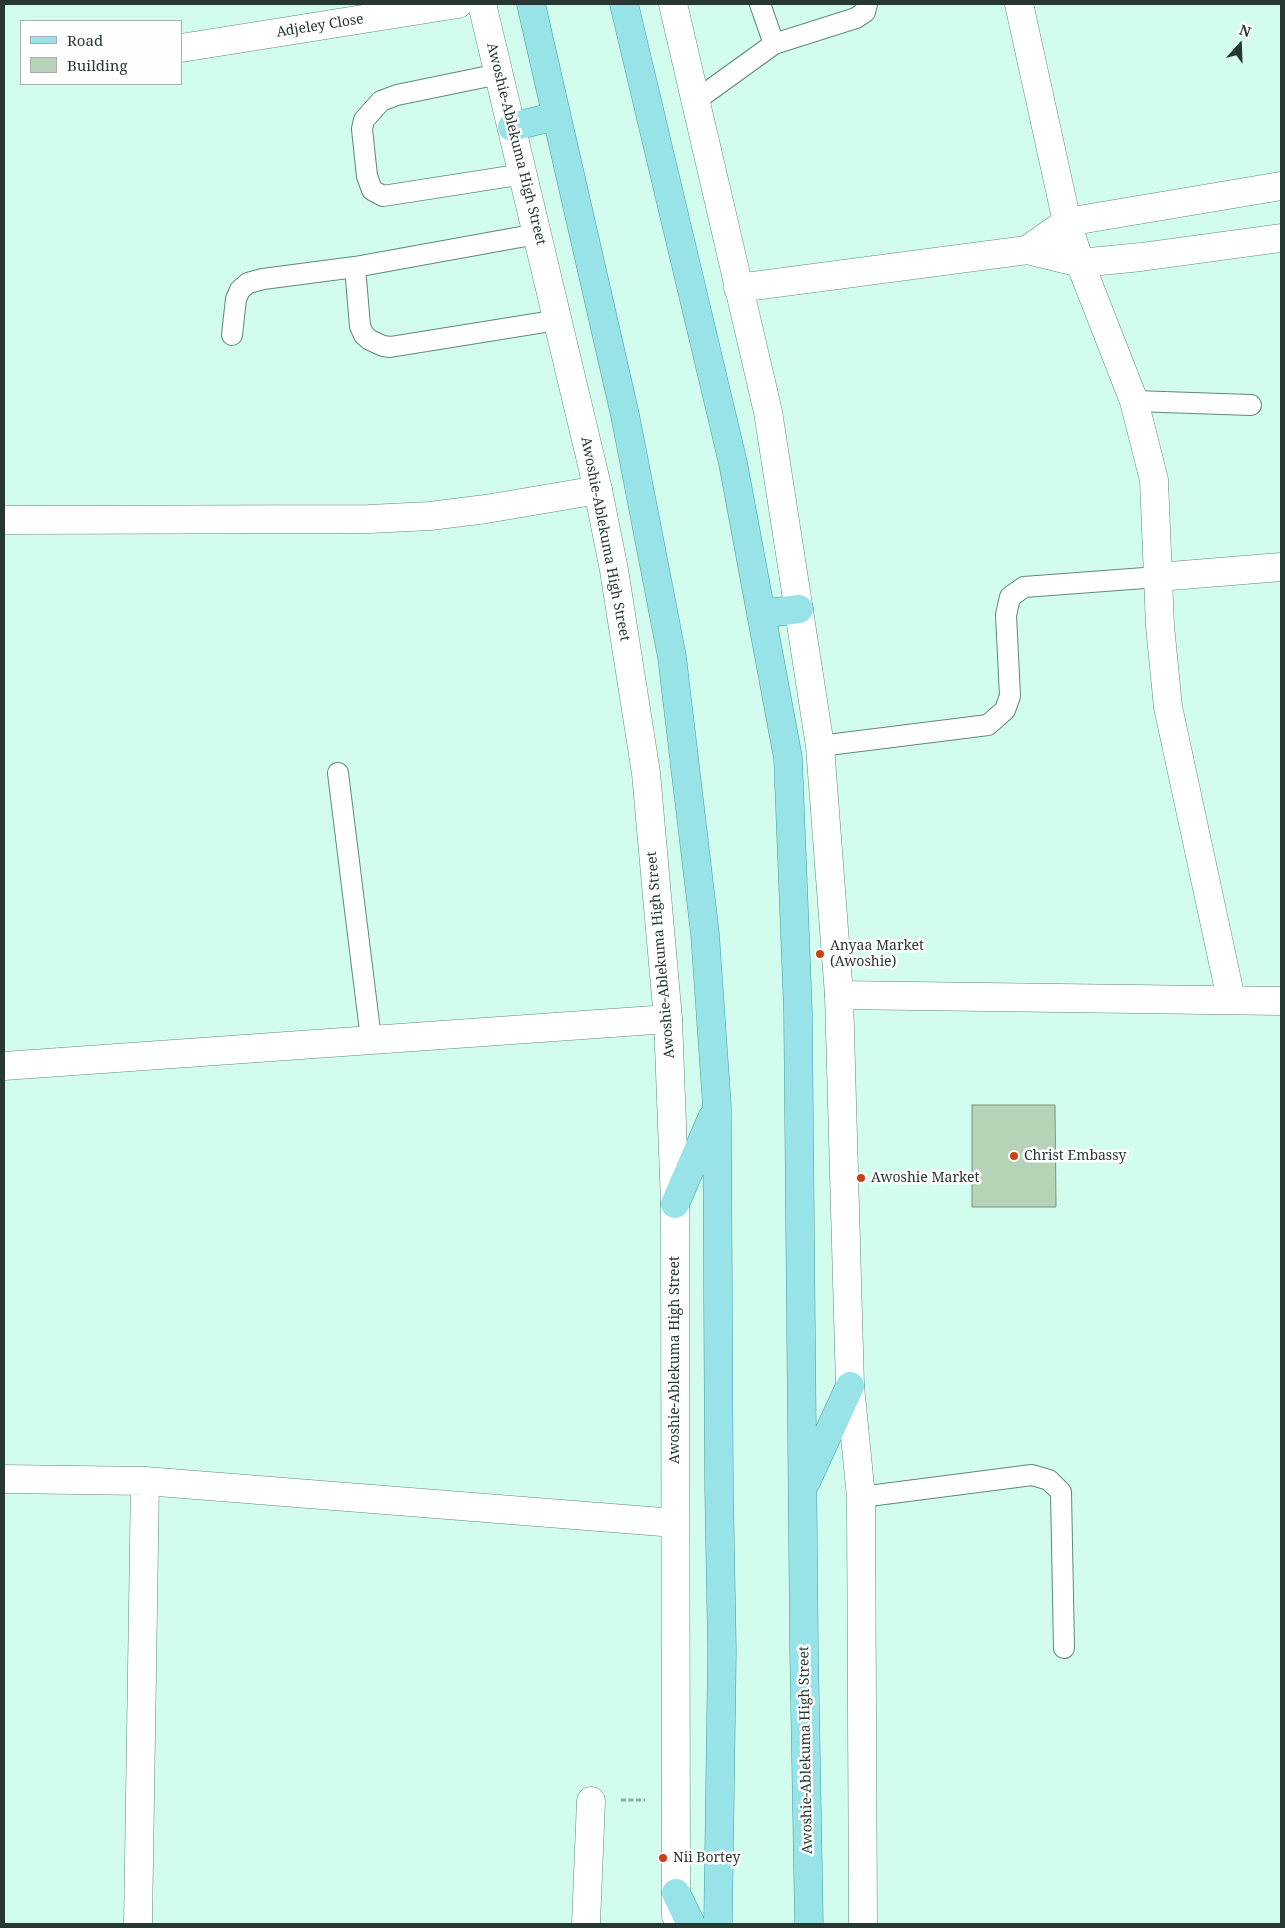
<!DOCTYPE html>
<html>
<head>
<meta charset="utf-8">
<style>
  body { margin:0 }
  #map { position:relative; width:1285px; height:1928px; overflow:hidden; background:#d1fcee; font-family:"Noto Serif",serif }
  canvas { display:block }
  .frame { position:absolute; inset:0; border:5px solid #273833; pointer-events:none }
  .legend { position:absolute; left:20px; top:20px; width:162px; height:65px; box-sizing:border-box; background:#fefefe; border:1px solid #a8afad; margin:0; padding:6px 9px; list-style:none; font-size:15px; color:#273833 }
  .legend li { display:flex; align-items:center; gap:10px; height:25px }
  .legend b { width:25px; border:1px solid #a8afad }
  .north { position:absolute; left:1215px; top:20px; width:50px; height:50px; -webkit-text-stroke:4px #fefefe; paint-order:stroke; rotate:20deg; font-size:14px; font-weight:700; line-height:20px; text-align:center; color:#273833 }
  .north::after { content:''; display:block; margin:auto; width:18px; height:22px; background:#273833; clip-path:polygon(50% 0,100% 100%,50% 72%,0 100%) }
</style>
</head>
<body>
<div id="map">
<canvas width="1285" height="1928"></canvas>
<div class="frame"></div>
<ul class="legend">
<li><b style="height:6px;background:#98e3e8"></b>Road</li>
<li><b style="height:14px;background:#b6d3b7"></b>Building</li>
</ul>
<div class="north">N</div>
</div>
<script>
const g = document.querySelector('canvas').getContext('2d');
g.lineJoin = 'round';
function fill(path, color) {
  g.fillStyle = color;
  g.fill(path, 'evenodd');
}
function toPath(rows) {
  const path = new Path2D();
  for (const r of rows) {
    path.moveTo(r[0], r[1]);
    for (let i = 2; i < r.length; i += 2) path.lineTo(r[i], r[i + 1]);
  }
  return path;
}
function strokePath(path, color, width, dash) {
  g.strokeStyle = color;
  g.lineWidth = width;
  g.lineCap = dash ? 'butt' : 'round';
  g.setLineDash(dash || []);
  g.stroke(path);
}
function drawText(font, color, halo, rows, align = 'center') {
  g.font = font + ' "Noto Serif",serif';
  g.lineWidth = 5;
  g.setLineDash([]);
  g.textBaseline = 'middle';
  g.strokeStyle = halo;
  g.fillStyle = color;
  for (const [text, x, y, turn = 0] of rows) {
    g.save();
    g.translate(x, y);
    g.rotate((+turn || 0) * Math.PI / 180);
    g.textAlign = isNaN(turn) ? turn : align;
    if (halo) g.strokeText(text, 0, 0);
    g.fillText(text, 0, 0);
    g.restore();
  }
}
const building = toPath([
  [972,1105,1055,1105,1056,1207,972,1207,972,1105]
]);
const path = toPath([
  [621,1800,645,1800]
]);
const service = toPath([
  [760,4,774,44],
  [499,74,397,95,381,101,364,120,362,129,367,176,372,190,383,196,524,174],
  [695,101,774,44,856,18,865,12,867,4],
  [355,267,360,326,364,335,370,340,383,346,390,347,558,320],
  [232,335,236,299,240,290,248,283,263,279,355,267,537,234],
  [1134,401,1251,405],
  [820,746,988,725,1005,710,1010,696,1006,615,1010,597,1024,587,1158,577],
  [338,773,371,1039],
  [861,1497,1032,1475,1049,1480,1061,1492,1064,1648]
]);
const minor = toPath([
  [1019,4,1067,222,1080,263,1134,401,1154,480,1160,626,1168,707,1231,999],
  [181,48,458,4],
  [1027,250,1067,222,1281,186],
  [738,288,1027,250,1080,263,1141,257,1281,238],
  [4,520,369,519,430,516,486,509,598,490],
  [1158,577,1281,567],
  [839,995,1281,1001],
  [4,1066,668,1019],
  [4,1479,145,1481,675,1523],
  [138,1924,145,1481],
  [586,1924,591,1801]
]);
const tertiary = toPath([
  [482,4,598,490,614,570,646,773,668,1019,675,1204,676,1916],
  [673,4,768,412,820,746,839,995,850,1386,861,1497,863,1924]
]);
const primary = toPath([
  [531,4,625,415,672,657,705,934,717,1107,719,1487,722,1651,718,1924],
  [624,4,733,463,788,758,798,1012,804,1650,809,1924],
  [512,127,556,116],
  [761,614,799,609],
  [675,1204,712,1118],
  [806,1482,850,1386],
  [676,1893,691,1924]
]);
const markers = [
  [820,954,5,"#ca4116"],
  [1014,1156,5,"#ca4116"],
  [861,1178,5,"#ca4116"],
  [663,1858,5,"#ca4116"]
];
const streetNames = [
  ["Adjeley Close",320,26,-9],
  ["Awoshie-Ablekuma High Street",516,144,76],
  ["Awoshie-Ablekuma High Street",605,539,79],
  ["Awoshie-Ablekuma High Street",661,955,-95],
  ["Awoshie-Ablekuma High Street",675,1360,-90],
  ["Awoshie-Ablekuma High Street",806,1750,-91]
];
const poiNames = [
  ["Anyaa Market",830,946],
  ["(Awoshie)",830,962],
  ["Christ Embassy",1024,1156],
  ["Awoshie Market",871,1178],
  ["Nii Bortey",673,1858]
];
fill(building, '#b6d3b7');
strokePath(building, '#79947a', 1);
strokePath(service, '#60887c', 22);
strokePath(minor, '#60887c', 29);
strokePath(tertiary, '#60887c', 29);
strokePath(primary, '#449b9e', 29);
strokePath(path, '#8dada3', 3, [5, 2.5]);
strokePath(service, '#fff', 20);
strokePath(minor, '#fff', 28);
strokePath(tertiary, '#fff', 28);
strokePath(primary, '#98e3e8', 28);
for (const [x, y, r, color] of markers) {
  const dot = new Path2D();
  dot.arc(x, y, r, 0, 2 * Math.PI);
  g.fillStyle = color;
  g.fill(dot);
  strokePath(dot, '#fefefe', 2);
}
drawText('14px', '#273833', '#fefefe', streetNames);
drawText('14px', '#273833', '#fefefe', poiNames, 'left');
</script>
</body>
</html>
